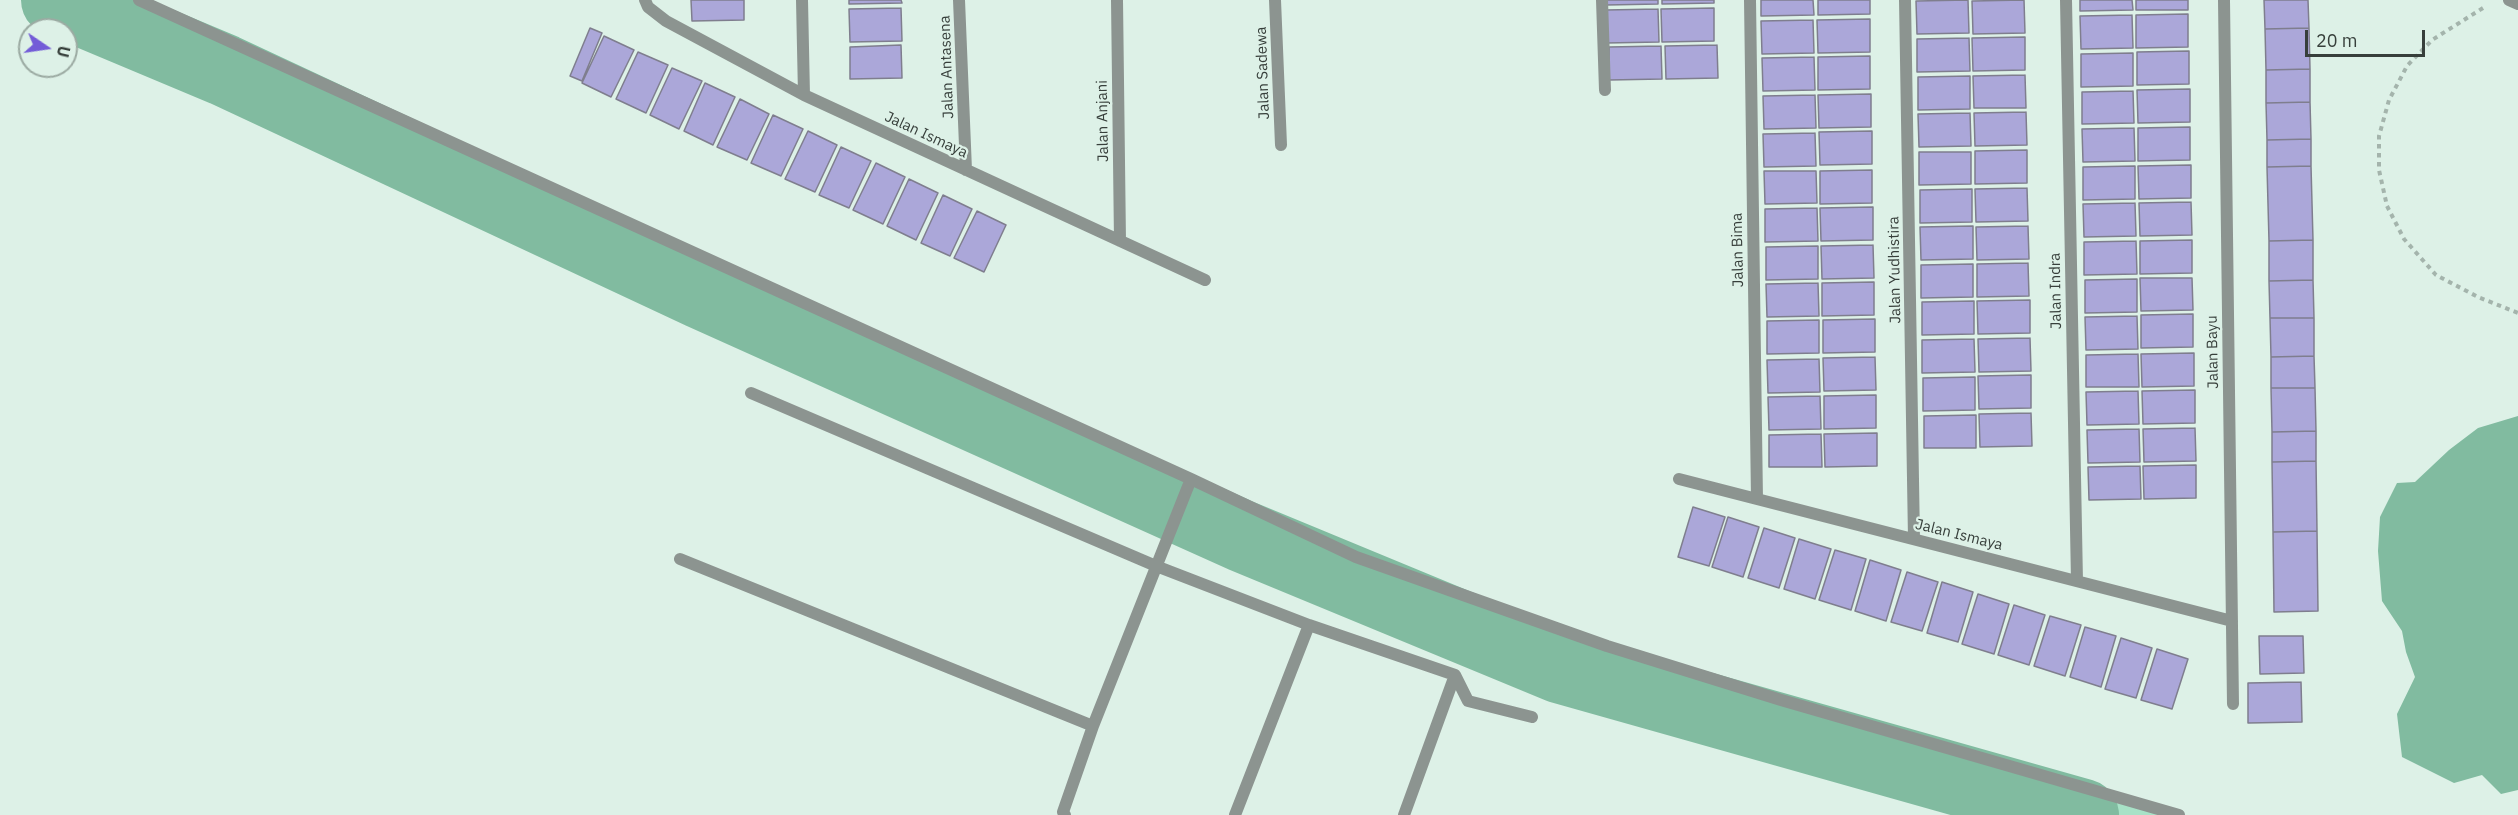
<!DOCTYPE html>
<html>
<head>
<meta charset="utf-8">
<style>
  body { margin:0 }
  #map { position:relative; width:2518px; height:815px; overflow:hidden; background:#ddf1e7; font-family:"IBM Plex Sans",sans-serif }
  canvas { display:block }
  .north { position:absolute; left:18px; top:18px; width:60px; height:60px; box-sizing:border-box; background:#ddf1e7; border:2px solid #9baaa2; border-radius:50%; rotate:103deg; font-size:16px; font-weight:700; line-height:24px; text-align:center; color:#373f3b }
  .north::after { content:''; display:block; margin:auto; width:21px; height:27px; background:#735cd7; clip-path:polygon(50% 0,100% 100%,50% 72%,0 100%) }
  .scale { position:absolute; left:2305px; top:30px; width:120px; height:27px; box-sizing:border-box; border:3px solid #373f3b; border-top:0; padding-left:8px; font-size:18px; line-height:21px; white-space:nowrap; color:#373f3b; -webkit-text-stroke:4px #ddf1e7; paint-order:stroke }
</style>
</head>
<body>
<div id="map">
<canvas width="2518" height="815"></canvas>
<div class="north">U</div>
<div class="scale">20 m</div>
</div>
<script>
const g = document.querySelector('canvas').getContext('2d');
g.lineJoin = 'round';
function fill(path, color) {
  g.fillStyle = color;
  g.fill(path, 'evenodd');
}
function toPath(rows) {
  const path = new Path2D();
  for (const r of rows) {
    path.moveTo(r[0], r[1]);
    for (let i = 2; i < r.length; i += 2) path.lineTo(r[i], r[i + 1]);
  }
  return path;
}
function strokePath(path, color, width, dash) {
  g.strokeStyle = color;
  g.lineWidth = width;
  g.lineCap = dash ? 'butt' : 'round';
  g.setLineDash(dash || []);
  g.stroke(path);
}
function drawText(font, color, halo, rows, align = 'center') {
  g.font = font + ' "IBM Plex Sans",sans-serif';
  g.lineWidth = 4.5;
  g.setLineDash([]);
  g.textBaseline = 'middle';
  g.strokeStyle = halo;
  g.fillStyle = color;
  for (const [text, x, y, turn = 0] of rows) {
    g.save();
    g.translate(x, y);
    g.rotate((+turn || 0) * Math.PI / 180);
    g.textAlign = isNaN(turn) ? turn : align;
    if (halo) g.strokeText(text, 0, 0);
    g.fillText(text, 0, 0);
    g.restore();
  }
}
const green = toPath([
  [57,0,139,0,1356,557,1541,623,2179,815,2083,815,1559,667,1242,536,786,331,224,70]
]);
const water = toPath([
  [2518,416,2518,790,2501,794,2482,775,2454,783,2402,757,2397,714,2415,677,2406,652,2402,631,2382,601,2378,551,2380,517,2397,483,2415,482,2449,450,2478,428]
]);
const river = toPath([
  [57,0,224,70,701,293,1242,536,1559,667,2083,815]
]);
const building = toPath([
  [691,0,744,0,744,20,692,21,691,0],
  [849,0,901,0,902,3,849,4,849,0],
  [1606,0,1658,0,1658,4,1606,5,1606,0],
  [1662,0,1714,0,1714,3,1662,4,1662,0],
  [1761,0,1813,0,1814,15,1761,16,1761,0],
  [1818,0,1870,0,1870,14,1818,15,1818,0],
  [1968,0,1969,33,1917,34,1916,1,1968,0],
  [2024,0,2025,33,1973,34,1972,1,2024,0],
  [2080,0,2132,0,2133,10,2080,11,2080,0],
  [2136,0,2188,0,2188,10,2136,10,2136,0],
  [2264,0,2308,0,2309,28,2265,29,2264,0],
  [901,8,902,41,850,42,849,9,901,8],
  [1714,8,1714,41,1662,42,1661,9,1714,8],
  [1658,9,1659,42,1606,43,1606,10,1658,9],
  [2188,14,2188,47,2136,48,2136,15,2188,14],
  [2132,15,2133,48,2081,49,2080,16,2132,15],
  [1870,19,1870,52,1818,53,1817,20,1870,19],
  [1813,20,1814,53,1762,54,1761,21,1813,20],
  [590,28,602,33,582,81,570,76,590,28],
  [2309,28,2310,69,2266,70,2265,29,2309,28],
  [604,36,634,50,611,97,582,83,604,36],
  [2025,37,2025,70,1973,71,1972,38,2025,37],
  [1969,38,1970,71,1917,72,1917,39,1969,38],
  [901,45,902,78,850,79,850,47,901,45],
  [1717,45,1718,78,1666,79,1665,46,1717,45],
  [1661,46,1662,79,1609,80,1609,47,1661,46],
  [2189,51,2189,84,2137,85,2137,52,2189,51],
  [638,52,668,65,646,113,616,99,638,52],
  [2133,53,2133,86,2081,87,2081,54,2133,53],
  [1870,56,1870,89,1818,90,1818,57,1870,56],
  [1814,57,1815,90,1763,91,1762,58,1814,57],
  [672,68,702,81,679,129,650,115,672,68],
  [2310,69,2310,102,2266,103,2266,70,2310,69],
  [2025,75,2026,108,1974,108,1973,76,2025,75],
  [1970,76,1970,109,1918,110,1918,77,1970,76],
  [705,83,735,97,713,145,684,131,705,83],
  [2190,89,2190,122,2138,123,2137,90,2190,89],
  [2133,91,2134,123,2082,124,2082,92,2133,91],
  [1871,94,1871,127,1819,128,1818,95,1871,94],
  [1815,95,1816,128,1764,129,1763,96,1815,95],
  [740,99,769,114,747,160,717,147,740,99],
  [2310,102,2311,139,2267,140,2266,103,2310,102],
  [2026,112,2027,145,1975,146,1974,113,2026,112],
  [1970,113,1971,146,1919,147,1918,114,1970,113],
  [773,115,803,129,781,176,751,163,773,115],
  [2190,127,2190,160,2138,161,2138,128,2190,127],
  [2134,128,2135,161,2083,162,2082,129,2134,128],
  [808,131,837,145,815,192,785,179,808,131],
  [1872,131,1872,164,1820,165,1819,132,1872,131],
  [1815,133,1816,166,1764,167,1763,134,1815,133],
  [2311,139,2311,166,2267,167,2267,140,2311,139],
  [841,147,871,161,849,208,819,195,841,147],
  [2027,150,2027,183,1975,184,1975,151,2027,150],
  [1919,152,1971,152,1971,184,1919,185,1919,152],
  [876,163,905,177,883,224,853,210,876,163],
  [2191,165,2191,198,2139,199,2138,166,2191,165],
  [2135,166,2135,199,2083,200,2083,167,2135,166],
  [2311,166,2313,240,2269,241,2267,167,2311,166],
  [1872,170,1872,203,1820,204,1820,171,1872,170],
  [1764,171,1816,171,1817,203,1765,204,1764,171],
  [909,179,938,193,916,240,887,226,909,179],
  [2027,188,2028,221,1976,222,1975,189,2027,188],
  [1972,189,1972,222,1920,223,1920,190,1972,189],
  [943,195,972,209,950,256,921,243,943,195],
  [2191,202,2192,235,2140,236,2139,203,2191,202],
  [2135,203,2136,236,2084,237,2083,204,2135,203],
  [1873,207,1873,240,1821,241,1820,208,1873,207],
  [1817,208,1818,241,1765,242,1765,209,1817,208],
  [977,211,1006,225,984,272,954,258,977,211],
  [1973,226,1973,259,1921,260,1920,227,1973,226],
  [2028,226,2029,259,1977,260,1976,227,2028,226],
  [2192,240,2192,273,2140,274,2140,241,2192,240],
  [2313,240,2313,280,2269,281,2269,241,2313,240],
  [2136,241,2137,274,2084,275,2084,242,2136,241],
  [1873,245,1874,278,1822,279,1821,246,1873,245],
  [1818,246,1818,279,1766,280,1766,247,1818,246],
  [2028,263,2029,296,1977,297,1977,264,2028,263],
  [1973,264,1973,297,1921,298,1921,265,1973,264],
  [2140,278,2192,278,2193,310,2141,311,2140,278],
  [2137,279,2137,312,2085,313,2085,280,2137,279],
  [2313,280,2314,318,2270,318,2269,281,2313,280],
  [1874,282,1874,315,1822,316,1822,283,1874,282],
  [1818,283,1819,316,1767,317,1766,284,1818,283],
  [2030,300,2030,333,1978,334,1977,301,2030,300],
  [1974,301,1974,334,1922,335,1922,302,1974,301],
  [2193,314,2193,347,2141,348,2141,315,2193,314],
  [2137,316,2138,349,2086,350,2085,317,2137,316],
  [2270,318,2314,318,2314,356,2271,357,2270,318],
  [1875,319,1875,352,1823,353,1823,320,1875,319],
  [1819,320,1819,353,1767,354,1767,321,1819,320],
  [2030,338,2031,371,1979,372,1978,339,2030,338],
  [1974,339,1975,372,1922,373,1922,340,1974,339],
  [2194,353,2194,386,2142,387,2141,354,2194,353],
  [2138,354,2139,387,2086,387,2086,355,2138,354],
  [2314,356,2315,388,2271,388,2271,357,2314,356],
  [1875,357,1876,390,1824,391,1823,358,1875,357],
  [1819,359,1820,392,1768,393,1767,360,1819,359],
  [2031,375,2031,408,1979,409,1978,376,2031,375],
  [1975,377,1975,410,1923,411,1923,378,1975,377],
  [2271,388,2315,388,2316,431,2272,432,2271,388],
  [2195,390,2195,423,2143,424,2142,391,2195,390],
  [2138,391,2139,424,2087,425,2086,392,2138,391],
  [1876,395,1876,428,1824,429,1824,396,1876,395],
  [1820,396,1821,429,1769,430,1768,397,1820,396],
  [2031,413,2032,446,1980,447,1979,414,2031,413],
  [1976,415,1976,448,1924,448,1924,416,1976,415],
  [2195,428,2196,461,2144,462,2143,429,2195,428],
  [2139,429,2140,462,2088,463,2087,430,2139,429],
  [2316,431,2316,461,2272,462,2272,432,2316,431],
  [1877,433,1877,466,1825,467,1824,434,1877,433],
  [1821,434,1822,467,1769,467,1769,435,1821,434],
  [2316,461,2317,531,2273,532,2272,462,2316,461],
  [2196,465,2196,498,2144,499,2143,466,2196,465],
  [2140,466,2141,499,2089,500,2088,467,2140,466],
  [1693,507,1725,517,1709,566,1678,557,1693,507],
  [1728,517,1759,527,1743,577,1712,567,1728,517],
  [1764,528,1795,538,1779,588,1748,578,1764,528],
  [2317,531,2318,611,2274,612,2273,532,2317,531],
  [1799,539,1831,549,1815,599,1784,589,1799,539],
  [1835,550,1866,559,1851,610,1819,600,1835,550],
  [1870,560,1901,570,1886,621,1855,611,1870,560],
  [1907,572,1938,582,1922,631,1891,622,1907,572],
  [1942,582,1973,592,1958,642,1927,633,1942,582],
  [1978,594,2009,604,1994,654,1962,644,1978,594],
  [2014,605,2045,615,2029,665,1998,655,2014,605],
  [2050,616,2081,625,2065,676,2034,666,2050,616],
  [2085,627,2116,636,2101,687,2070,677,2085,627],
  [2259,636,2303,636,2304,673,2260,674,2259,636],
  [2121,638,2152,648,2136,698,2105,689,2121,638],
  [2157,649,2188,659,2172,709,2141,700,2157,649],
  [2301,682,2302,722,2248,723,2248,683,2301,682]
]);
const path = toPath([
  [2483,8,2432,40,2407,66,2389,100,2379,136,2379,170,2387,206,2404,239,2436,275,2478,297,2518,313]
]);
const street = toPath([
  [139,0,1191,479,1356,557,1607,646,1781,700,2179,815],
  [645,0,648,7,666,21,804,95,1205,280],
  [802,0,804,95],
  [959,0,966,170],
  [1117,0,1120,241],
  [1275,0,1281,145],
  [1602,0,1605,90],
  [1750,0,1757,499],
  [1905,0,1914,539],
  [2066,0,2077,581],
  [2224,0,2233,704],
  [2509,0,2518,4],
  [751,393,1156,566,1309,625,1455,675,1468,701,1532,717],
  [1679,479,2232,621],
  [680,559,1093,726],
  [1065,815,1063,812,1093,726,1191,479],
  [1235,815,1309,625],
  [1404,815,1455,675]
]);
const streetNames = [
  ["Jalan Antasena",947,67,-92],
  ["Jalan Sadewa",1263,73,-92],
  ["Jalan Anjani",1103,121,-91],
  ["Jalan Ismaya",926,135,25],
  ["Jalan Bima",1738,250,-91],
  ["Jalan Yudhistira",1895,270,-91],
  ["Jalan Indra",2056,291,-91],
  ["Jalan Bayu",2213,352,-91],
  ["Jalan Ismaya",1959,535,14]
];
fill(green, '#a8e2c7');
fill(water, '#81bba0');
strokePath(river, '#81bba0', 72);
fill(building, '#aba7d9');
strokePath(building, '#7f7e8e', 1.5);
strokePath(path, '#a4b4ac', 4, [4.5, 4.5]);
strokePath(street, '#8c9490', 12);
drawText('15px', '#373f3b', '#ddf1e7', streetNames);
</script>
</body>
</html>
